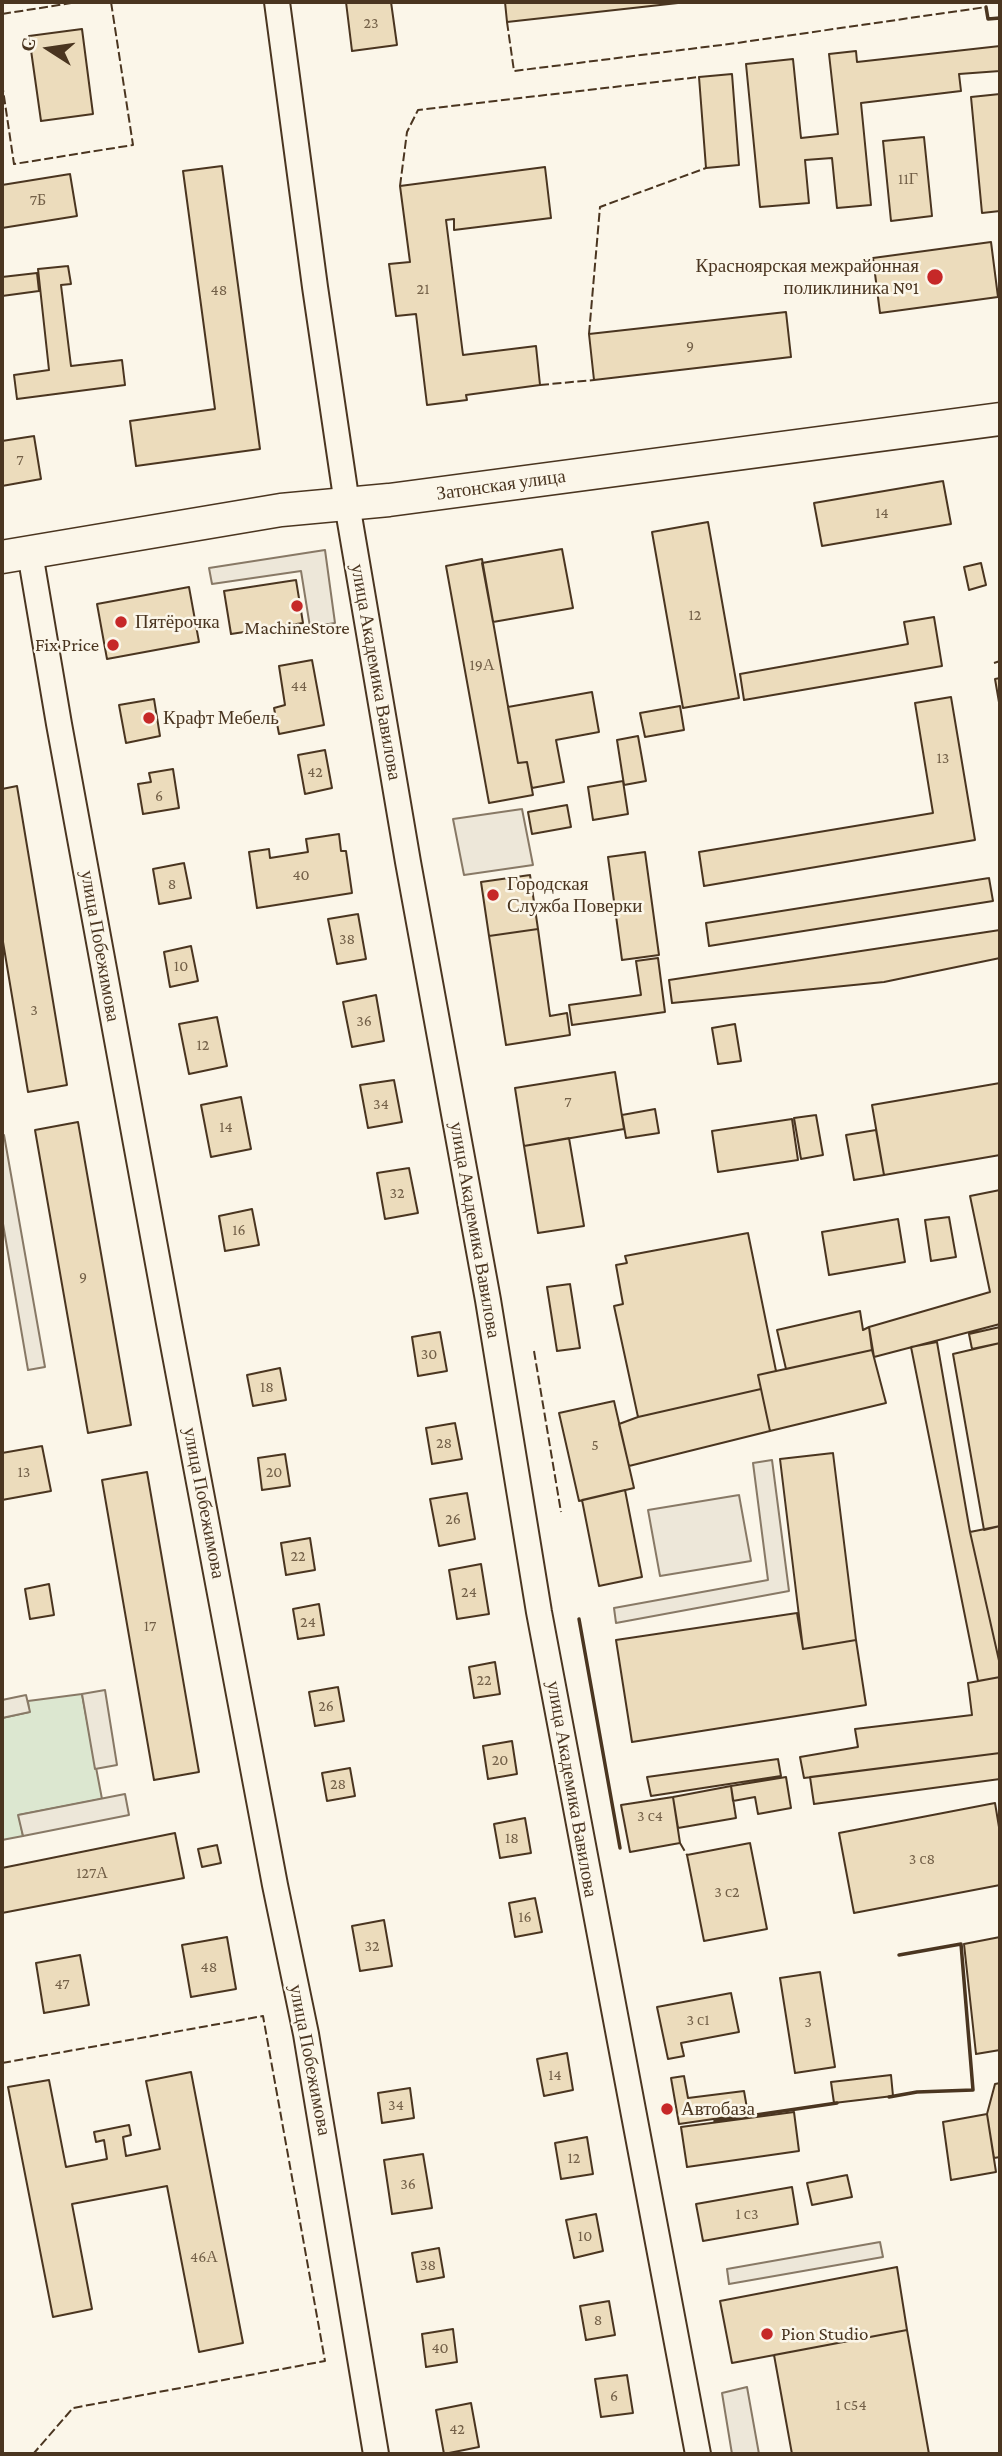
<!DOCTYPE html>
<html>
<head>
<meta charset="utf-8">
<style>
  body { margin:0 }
  #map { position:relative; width:1002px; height:2456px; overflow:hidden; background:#fbf6e9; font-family:"Crimson Pro",serif }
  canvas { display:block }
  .frame { position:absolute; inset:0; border:4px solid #4a3520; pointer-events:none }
  .north { position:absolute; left:14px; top:14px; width:70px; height:70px; -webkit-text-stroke:5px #fbf6e9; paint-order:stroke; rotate:282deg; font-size:19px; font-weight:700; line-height:28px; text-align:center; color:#4a3520 }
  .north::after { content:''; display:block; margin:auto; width:24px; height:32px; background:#4a3520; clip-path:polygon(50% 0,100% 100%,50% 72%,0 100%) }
</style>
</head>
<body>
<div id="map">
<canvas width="1002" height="2456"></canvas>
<div class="frame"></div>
<div class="north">С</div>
</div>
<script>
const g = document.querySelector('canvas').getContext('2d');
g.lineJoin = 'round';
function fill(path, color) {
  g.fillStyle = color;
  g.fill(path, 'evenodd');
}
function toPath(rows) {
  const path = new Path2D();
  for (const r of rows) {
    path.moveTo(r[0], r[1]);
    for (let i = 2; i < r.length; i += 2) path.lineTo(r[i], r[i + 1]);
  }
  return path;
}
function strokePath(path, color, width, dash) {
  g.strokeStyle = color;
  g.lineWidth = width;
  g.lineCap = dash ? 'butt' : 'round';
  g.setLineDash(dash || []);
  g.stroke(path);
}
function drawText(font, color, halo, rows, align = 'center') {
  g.font = font + ' "Crimson Pro",serif';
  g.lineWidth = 5;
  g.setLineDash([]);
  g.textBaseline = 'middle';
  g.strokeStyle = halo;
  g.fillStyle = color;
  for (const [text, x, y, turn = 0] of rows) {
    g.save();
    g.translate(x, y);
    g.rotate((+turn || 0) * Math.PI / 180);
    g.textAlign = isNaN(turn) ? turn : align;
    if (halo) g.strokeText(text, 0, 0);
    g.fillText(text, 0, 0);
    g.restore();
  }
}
const green = toPath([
  [82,1694,102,1799,19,1815,23,1836,2,1840,2,1718,29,1712,28,1701,82,1694]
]);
const parking = toPath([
  [325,550,335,623,310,627,301,571,212,584,209,568,325,550],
  [522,809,533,865,464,875,453,819,522,809],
  [4,1135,45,1367,28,1370,2,1218,2,1136,4,1135],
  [772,1460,789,1591,616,1623,614,1608,768,1580,753,1463,772,1460],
  [739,1495,751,1561,660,1576,648,1510,739,1495],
  [105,1690,117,1765,95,1769,82,1694,105,1690],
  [26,1695,30,1712,2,1718,2,1700,26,1695],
  [125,1794,129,1815,23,1836,18,1815,125,1794],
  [880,2242,883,2257,729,2284,727,2269,880,2242],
  [747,2387,759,2454,732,2454,722,2393,747,2387]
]);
const building = toPath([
  [346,2,391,2,397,45,352,51,346,2],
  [505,2,687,2,507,22,505,2],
  [82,29,93,114,41,121,29,36,82,29],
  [1000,46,1000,71,959,74,961,91,861,103,871,205,837,208,832,158,805,160,809,203,760,207,746,64,793,59,801,138,838,134,829,54,856,51,857,62,1000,46],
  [732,74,739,165,706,168,699,77,732,74],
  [1000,94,1000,211,982,213,971,97,1000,94],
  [924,137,932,216,891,221,883,141,924,137],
  [222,166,260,449,136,466,130,421,215,409,183,171,222,166],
  [545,167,551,218,454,230,454,219,446,220,463,355,536,346,540,385,466,395,467,400,427,405,416,314,396,316,389,264,410,262,400,186,545,167],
  [70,174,77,216,2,228,2,185,70,174],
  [991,242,998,297,880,313,873,258,991,242],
  [68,266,71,284,61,285,71,366,122,360,125,385,17,399,14,375,49,370,38,269,68,266],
  [37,273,39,291,2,296,2,277,37,273],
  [786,312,791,357,594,380,589,334,786,312],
  [34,436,41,479,2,486,2,441,34,436],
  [943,481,951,524,822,546,814,503,943,481],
  [708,522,739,698,683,708,652,532,708,522],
  [562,549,573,608,493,622,482,563,562,549],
  [482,559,518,763,527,762,533,795,489,803,446,566,482,559],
  [981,563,986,585,969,590,964,567,981,563],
  [296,580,303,623,231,634,224,591,296,580],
  [189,587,199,642,107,659,97,604,189,587],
  [934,617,942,666,744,700,740,674,908,644,904,622,934,617],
  [312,660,324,725,279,734,274,708,285,705,279,666,312,660],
  [1000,678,1000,708,995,679,1000,678],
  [592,692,599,732,556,740,564,782,532,788,527,762,518,763,508,707,592,692],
  [951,697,975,840,704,886,699,852,933,813,915,703,951,697],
  [154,699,160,736,126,743,119,705,154,699],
  [680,706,684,730,645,737,640,713,680,706],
  [638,736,646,781,624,785,617,740,638,736],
  [325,750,332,788,305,794,298,755,325,750],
  [173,769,179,808,143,814,138,784,151,782,149,773,173,769],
  [623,781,628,814,593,820,588,787,623,781],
  [17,786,67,1085,28,1092,2,936,2,789,17,786],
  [567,805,571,827,532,834,528,812,567,805],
  [339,834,341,851,346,851,352,893,257,908,249,852,269,849,270,858,308,852,306,839,339,834],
  [645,852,659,955,622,960,608,857,645,852],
  [184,863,191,898,159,904,153,869,184,863],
  [530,875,538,929,489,936,481,882,530,875],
  [989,878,993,901,709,946,706,923,989,878],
  [358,914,366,959,337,964,328,919,358,914],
  [538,929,550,1016,567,1013,570,1035,506,1045,489,936,538,929],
  [1000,930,1000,958,884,982,672,1003,669,980,1000,930],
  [191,946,198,981,170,987,164,952,191,946],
  [658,958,665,1012,572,1025,569,1005,641,995,636,961,658,958],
  [376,995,384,1041,352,1047,343,1002,376,995],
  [217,1017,227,1066,189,1074,179,1024,217,1017],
  [735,1024,741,1061,718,1064,712,1028,735,1024],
  [615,1072,624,1129,524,1146,515,1088,615,1072],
  [394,1080,402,1122,368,1128,360,1085,394,1080],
  [1000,1083,1000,1155,884,1175,872,1105,1000,1083],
  [241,1097,251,1149,211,1157,201,1105,241,1097],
  [655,1109,659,1133,626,1138,622,1115,655,1109],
  [816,1115,823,1155,801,1159,794,1118,816,1115],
  [792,1119,798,1160,718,1172,712,1131,792,1119],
  [78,1122,131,1425,88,1433,35,1130,78,1122],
  [876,1130,884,1175,854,1180,846,1135,876,1130],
  [569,1138,584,1226,538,1233,524,1146,569,1138],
  [409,1168,418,1213,385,1219,377,1173,409,1168],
  [1000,1190,1000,1324,874,1357,869,1327,990,1292,970,1196,1000,1190],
  [252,1209,259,1245,225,1251,219,1216,252,1209],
  [949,1217,956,1257,931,1261,925,1220,949,1217],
  [898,1219,905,1262,829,1275,822,1232,898,1219],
  [748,1233,776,1371,758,1375,761,1389,638,1417,614,1306,623,1304,616,1265,627,1263,625,1256,748,1233],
  [570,1284,580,1348,557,1351,547,1287,570,1284],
  [860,1311,863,1330,869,1327,872,1350,786,1369,777,1330,860,1311],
  [1000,1327,1000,1343,972,1349,969,1334,1000,1327],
  [440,1332,447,1371,418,1376,412,1337,440,1332],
  [937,1342,970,1532,1000,1665,1000,1677,978,1681,911,1347,937,1342],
  [1000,1343,1000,1526,984,1530,953,1354,1000,1343],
  [872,1350,886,1403,770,1431,758,1375,872,1350],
  [280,1368,286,1400,253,1406,247,1375,280,1368],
  [761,1389,770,1431,629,1466,619,1424,638,1417,761,1389],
  [614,1401,634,1488,579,1501,559,1413,614,1401],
  [455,1423,462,1459,432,1464,426,1428,455,1423],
  [42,1446,51,1491,2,1500,2,1453,42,1446],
  [833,1453,856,1640,803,1649,780,1459,833,1453],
  [285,1454,290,1486,262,1490,258,1458,285,1454],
  [147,1472,199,1772,154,1780,102,1480,147,1472],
  [625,1490,642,1577,599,1586,582,1500,625,1490],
  [467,1493,475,1539,439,1546,430,1499,467,1493],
  [1000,1526,1000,1665,970,1532,1000,1526],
  [310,1538,315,1570,286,1575,281,1543,310,1538],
  [481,1564,489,1614,457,1619,449,1570,481,1564],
  [49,1584,54,1615,30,1619,25,1589,49,1584],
  [319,1604,324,1635,298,1639,293,1609,319,1604],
  [797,1613,803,1649,856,1640,866,1705,632,1742,616,1640,797,1613],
  [495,1662,500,1694,474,1698,469,1667,495,1662],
  [1000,1677,1000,1753,804,1778,800,1757,858,1747,855,1729,972,1715,968,1683,1000,1677],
  [338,1687,344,1721,315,1726,309,1692,338,1687],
  [512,1741,517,1774,488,1779,483,1746,512,1741],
  [1000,1753,1000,1779,814,1804,810,1777,1000,1753],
  [778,1759,781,1776,651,1796,647,1777,778,1759],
  [350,1768,355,1796,327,1801,322,1773,350,1768],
  [786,1777,791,1808,758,1814,755,1797,733,1801,731,1786,786,1777],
  [731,1786,736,1818,678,1828,673,1797,731,1786],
  [673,1797,680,1843,630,1852,621,1805,673,1797],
  [995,1803,1000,1833,1000,1885,854,1913,839,1833,995,1803],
  [525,1818,531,1853,500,1858,494,1824,525,1818],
  [175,1833,184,1878,2,1913,2,1868,175,1833],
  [750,1843,767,1929,704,1941,687,1855,750,1843],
  [217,1845,221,1863,202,1867,198,1849,217,1845],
  [535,1898,542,1932,515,1937,509,1903,535,1898],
  [384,1920,392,1966,360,1971,352,1926,384,1920],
  [227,1937,236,1989,191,1997,182,1945,227,1937],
  [1000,1937,1000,2050,976,2054,964,1944,1000,1937],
  [80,1955,89,2005,44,2013,36,1963,80,1955],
  [820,1972,835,2067,795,2073,780,1978,820,1972],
  [731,1993,739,2032,681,2043,684,2056,668,2059,657,2007,731,1993],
  [567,2053,573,2090,544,2096,537,2059,567,2053],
  [191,2072,243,2343,199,2352,167,2186,72,2204,92,2309,53,2317,8,2087,49,2080,66,2167,107,2159,104,2140,96,2142,94,2132,129,2125,131,2135,123,2137,126,2156,160,2149,146,2081,191,2072],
  [891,2075,893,2096,834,2103,831,2082,891,2075],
  [684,2076,688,2098,744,2091,748,2114,679,2124,671,2078,684,2076],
  [1000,2083,1000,2157,994,2158,987,2114,995,2084,1000,2083],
  [410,2088,414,2118,382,2123,378,2093,410,2088],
  [794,2112,799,2151,687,2167,681,2127,794,2112],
  [987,2114,996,2172,951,2180,943,2122,987,2114],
  [587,2137,593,2174,561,2179,555,2143,587,2137],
  [423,2154,432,2208,392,2214,384,2160,423,2154],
  [847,2175,852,2197,812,2205,807,2183,847,2175],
  [792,2187,798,2224,703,2241,696,2204,792,2187],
  [596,2214,603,2251,574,2258,566,2220,596,2214],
  [439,2248,444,2277,417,2282,412,2253,439,2248],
  [897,2267,907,2330,732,2363,720,2301,897,2267],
  [609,2301,615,2335,586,2340,580,2306,609,2301],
  [453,2329,457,2362,426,2367,422,2334,453,2329],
  [907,2330,929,2454,792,2454,774,2355,907,2330],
  [627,2375,633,2413,601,2417,595,2379,627,2375],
  [471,2403,479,2447,444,2454,436,2410,471,2403]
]);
const minor = toPath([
  [277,2,315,287,347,504,408,862,488,1300,539,1612,698,2454],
  [30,553,59,724,169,1323,275,1885,306,2034,376,2454]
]);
const major = toPath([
  [2,557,281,510,389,500,1000,419]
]);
const fence = toPath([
  [2,14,78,2],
  [507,22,514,71,737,43,986,7],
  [2,83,14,164,133,145,111,2],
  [400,186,407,132,418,110,699,77],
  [589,334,600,207,706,168],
  [540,385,594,380],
  [994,663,1000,661],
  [534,1351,561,1512],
  [680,1843,687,1855],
  [2,2063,263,2016,325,2361,73,2408,34,2453,26,2454]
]);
const wall = toPath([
  [986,7,988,19,1000,18],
  [579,1619,620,1848],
  [889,2097,917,2092,973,2090,961,1944,899,1955],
  [715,2121,837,2103]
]);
const markers = [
  [935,277,9,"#c62828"],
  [297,606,7,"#c62828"],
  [121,622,7,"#c62828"],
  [113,645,7,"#c62828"],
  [149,718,7,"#c62828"],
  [493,895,7,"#c62828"],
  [667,2109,7,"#c62828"],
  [767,2334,7,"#c62828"]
];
const numberNames = [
  ["23",371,23],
  ["11Г",908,179],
  ["7Б",38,200],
  ["21",423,289],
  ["48",219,290],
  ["9",690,346],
  ["7",20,460],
  ["14",882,513],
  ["12",695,615],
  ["19А",482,665],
  ["44",299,686],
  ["13",943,758],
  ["42",315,772],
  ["6",159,796],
  ["40",301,875],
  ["8",172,884],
  ["38",347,939],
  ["10",181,966],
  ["3",34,1010],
  ["36",364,1021],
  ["12",203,1045],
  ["7",568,1102],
  ["34",381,1104],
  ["14",226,1127],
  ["32",397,1193],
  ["16",239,1230],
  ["9",83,1277],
  ["30",429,1354],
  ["18",267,1387],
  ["28",444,1443],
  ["5",595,1445],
  ["13",24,1472],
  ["20",274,1472],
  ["26",453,1519],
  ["22",298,1556],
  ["24",469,1592],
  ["24",308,1622],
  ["17",150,1626],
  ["22",484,1680],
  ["26",326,1706],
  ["20",500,1760],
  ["28",338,1784],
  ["3 с4",650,1816],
  ["18",512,1838],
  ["3 с8",922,1859],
  ["127А",92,1873],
  ["3 с2",727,1892],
  ["16",525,1917],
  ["32",372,1946],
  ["48",209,1967],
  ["47",62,1984],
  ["3 с1",698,2020],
  ["3",808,2022],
  ["14",555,2075],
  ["34",396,2105],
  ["12",574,2158],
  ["36",408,2184],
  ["1 с3",747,2214],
  ["10",585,2236],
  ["46А",204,2257],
  ["38",428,2265],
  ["8",598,2320],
  ["40",440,2348],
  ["6",614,2396],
  ["1 с54",851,2405],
  ["42",457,2429]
];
const poiNames = [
  ["Красноярская межрайонная",919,266,"right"],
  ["поликлиника №1",919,288,"right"],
  ["Пятёрочка",135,622],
  ["MachineStore",297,628,"center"],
  ["Fix Price",99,645,"right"],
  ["Крафт Мебель",163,718],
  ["Городская",507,884],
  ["Служба Поверки",507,906],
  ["Автобаза",681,2109],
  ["Pion Studio",781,2334]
];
const streetNames = [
  ["Затонская улица",501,485,-8],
  ["улица Академика Вавилова",376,672,80],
  ["улица Побежимова",100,946,80],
  ["улица Академика Вавилова",475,1230,80],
  ["улица Побежимова",204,1503,79],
  ["улица Академика Вавилова",572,1789,80],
  ["улица Побежимова",310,2060,79]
];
fill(green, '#dce7d0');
strokePath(green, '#887966', 2);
fill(parking, '#ede7d9');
strokePath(parking, '#887966', 2);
fill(building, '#ecdcbc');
strokePath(building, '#4a3520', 2);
strokePath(minor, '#4a3520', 28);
strokePath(major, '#4a3520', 35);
strokePath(minor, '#fbf6e9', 24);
strokePath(major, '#fbf6e9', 32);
strokePath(fence, '#4a3520', 2, [9, 3.5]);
strokePath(wall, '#4a3520', 3.5);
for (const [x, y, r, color] of markers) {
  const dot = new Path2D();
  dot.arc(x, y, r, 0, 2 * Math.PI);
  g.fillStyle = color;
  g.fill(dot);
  strokePath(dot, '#fbf6e9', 2.5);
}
drawText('16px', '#725f47', null, numberNames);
drawText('19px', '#4a3520', '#fbf6e9', poiNames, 'left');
drawText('19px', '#4a3520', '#fbf6e9', streetNames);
</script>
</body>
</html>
